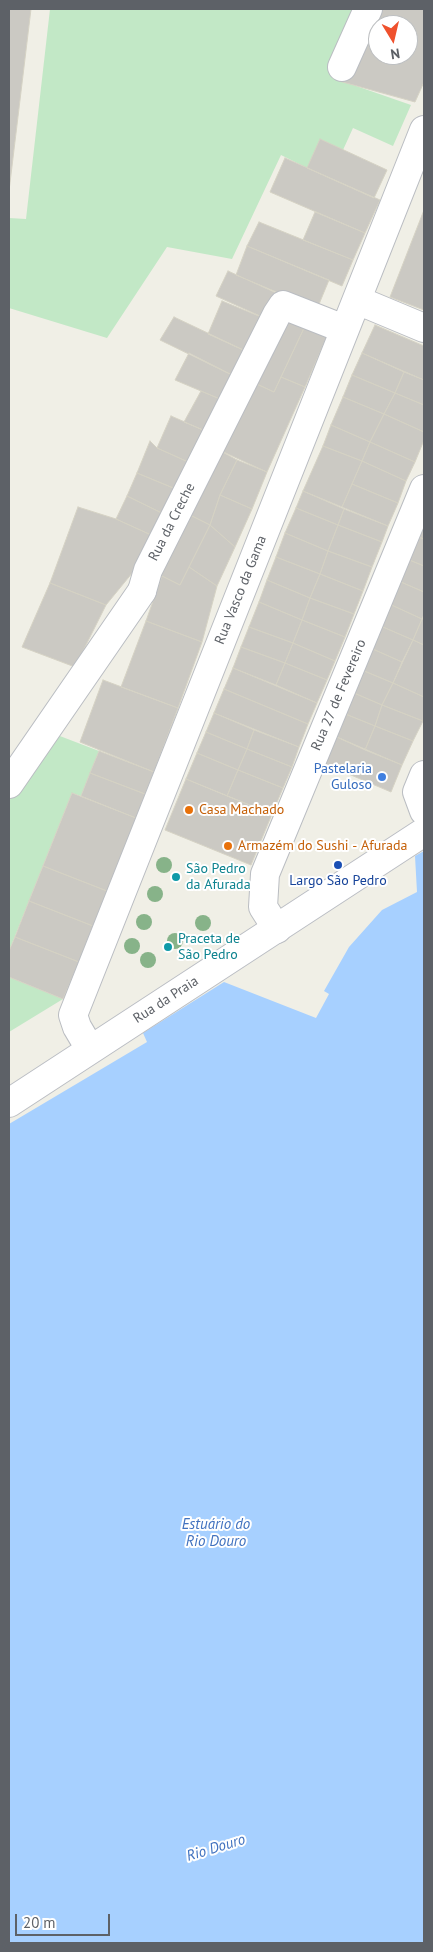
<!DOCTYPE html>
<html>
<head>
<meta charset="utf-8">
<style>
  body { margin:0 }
  #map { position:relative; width:433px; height:1952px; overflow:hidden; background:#f0efe6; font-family:"PT Sans",sans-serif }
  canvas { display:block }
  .frame { position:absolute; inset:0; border:10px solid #5d6167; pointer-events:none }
  .north { position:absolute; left:368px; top:15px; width:50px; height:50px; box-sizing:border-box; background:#fff; border:1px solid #bec0c2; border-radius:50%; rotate:171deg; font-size:14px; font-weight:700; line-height:20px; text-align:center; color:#5d6167 }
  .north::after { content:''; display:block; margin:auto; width:18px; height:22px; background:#ef512d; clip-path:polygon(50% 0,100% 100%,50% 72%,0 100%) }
  .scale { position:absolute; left:15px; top:1914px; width:95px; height:22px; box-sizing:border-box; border:2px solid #5d6167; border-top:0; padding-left:6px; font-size:15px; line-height:18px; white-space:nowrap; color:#5d6167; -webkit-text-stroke:4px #fff; paint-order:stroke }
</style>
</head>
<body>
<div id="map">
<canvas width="433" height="1952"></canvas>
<div class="frame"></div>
<div class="north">N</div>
<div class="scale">20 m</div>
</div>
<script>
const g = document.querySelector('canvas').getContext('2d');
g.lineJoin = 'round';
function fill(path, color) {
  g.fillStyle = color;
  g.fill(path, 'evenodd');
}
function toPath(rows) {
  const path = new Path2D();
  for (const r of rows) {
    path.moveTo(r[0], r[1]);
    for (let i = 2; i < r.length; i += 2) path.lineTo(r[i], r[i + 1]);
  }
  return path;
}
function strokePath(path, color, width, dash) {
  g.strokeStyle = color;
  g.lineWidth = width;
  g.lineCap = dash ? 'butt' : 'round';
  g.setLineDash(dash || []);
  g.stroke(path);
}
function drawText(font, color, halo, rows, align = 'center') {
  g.font = font + ' "PT Sans",sans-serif';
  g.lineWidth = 4;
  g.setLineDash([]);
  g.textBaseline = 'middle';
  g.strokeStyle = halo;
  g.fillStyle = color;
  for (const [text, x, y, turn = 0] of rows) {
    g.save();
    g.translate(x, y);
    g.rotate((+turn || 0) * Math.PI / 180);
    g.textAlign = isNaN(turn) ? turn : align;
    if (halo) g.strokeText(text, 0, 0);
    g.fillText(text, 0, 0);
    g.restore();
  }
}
const green = toPath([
  [50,9,357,9,339,80,411,105,393,146,353,128,343,150,307,168,281,155,232,259,167,247,107,338,9,308,9,218,26,219],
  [52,733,99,751,81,796,72,793,9,951,9,801],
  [9,977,63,999,9,1032]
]);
const water = toPath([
  [424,851,424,1943,9,1943,9,1124,147,1042,143,1033,224,982,316,1018,329,994,324,991,349,947,382,910,417,892,415,856]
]);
const building = toPath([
  [9,9,31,9,9,191,9,9],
  [373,9,424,9,424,82,415,102,339,81,373,9],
  [378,25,408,25,408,55,378,55,378,25],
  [320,139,387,170,374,198,307,168,320,139],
  [285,158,380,200,365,233,270,192,285,158],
  [424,210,424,310,390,297,424,210],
  [315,212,365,233,353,260,303,240,315,212],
  [259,222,353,260,342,286,247,246,259,222],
  [247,246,329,280,317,309,236,275,247,246],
  [228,271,285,297,271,321,216,296,228,271],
  [222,301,271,321,254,355,208,334,222,301],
  [279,314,305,326,274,392,248,380,279,314],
  [174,317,254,355,240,379,160,340,174,317],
  [375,325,424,346,424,380,362,353,375,325],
  [305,326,327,336,305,387,281,377,305,326],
  [189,353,240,379,227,402,175,380,189,353],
  [362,353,404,372,395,393,352,375,362,353],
  [404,372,424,380,424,405,395,393,404,372],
  [352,375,395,393,384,414,343,397,352,375],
  [281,377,305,387,267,472,217,449,248,380,274,392,281,377],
  [201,391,227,402,210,433,184,422,201,391],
  [395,393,424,405,424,432,384,414,395,393],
  [343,397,384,414,370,442,331,425,343,397],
  [384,414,424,432,424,440,415,462,370,442,384,414],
  [171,416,210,433,195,465,157,448,171,416],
  [331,425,370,442,362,461,323,446,331,425],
  [150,441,157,448,195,465,183,492,137,473,150,441],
  [370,442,415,462,406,481,362,461,370,442],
  [323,446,362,461,342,507,303,491,323,446],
  [217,449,237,460,220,495,210,525,182,511,217,449],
  [237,460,267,472,252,509,220,495,237,460],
  [362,461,406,481,398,503,352,484,362,461],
  [137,473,183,492,170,517,127,496,137,473],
  [352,484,398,503,388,526,342,507,352,484],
  [303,491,344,509,338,525,296,508,303,491],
  [220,495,252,509,235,547,210,525,220,495],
  [127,496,170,517,160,539,116,519,127,496],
  [78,507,116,519,160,539,106,605,50,583,78,507],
  [296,508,338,525,328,551,285,533,296,508],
  [344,509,388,526,382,542,338,525,344,509],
  [182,511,210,525,180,585,152,571,182,511],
  [424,511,424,539,413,535,424,511],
  [210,525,235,547,217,586,189,567,210,525],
  [338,525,382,542,372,567,328,551,338,525],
  [285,533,328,551,320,574,276,557,285,533],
  [413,535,424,539,424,566,402,557,413,535],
  [328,551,372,567,363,591,320,574,328,551],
  [276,557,320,574,310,598,267,580,276,557],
  [402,557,424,566,424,592,394,579,402,557],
  [189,567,217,586,202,642,146,621,162,576,180,585,189,567],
  [320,574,363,591,354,614,310,598,320,574],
  [394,579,424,592,424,614,422,619,385,602,394,579],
  [267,580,310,598,302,620,259,602,267,580],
  [50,583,106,605,75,667,22,647,50,583],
  [310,598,354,614,345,637,302,620,310,598],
  [259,602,302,620,293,643,249,627,259,602],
  [385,602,422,619,413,640,376,624,385,602],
  [422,619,424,620,424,645,413,640,422,619],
  [302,620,345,637,335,661,293,643,302,620],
  [146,621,202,642,178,708,121,687,146,621],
  [376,624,413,640,402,662,366,646,376,624],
  [249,627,293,643,285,663,241,647,249,627],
  [413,640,424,645,424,697,393,683,413,640],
  [293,643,335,661,327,680,285,663,293,643],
  [366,646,402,662,393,683,357,668,366,646],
  [241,647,285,663,276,685,233,668,241,647],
  [285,663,327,680,317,703,276,685,285,663],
  [233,668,317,703,308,724,224,689,233,668],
  [357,668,393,683,382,705,347,690,357,668],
  [103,680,178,708,154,772,80,742,103,680],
  [393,683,424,697,423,721,382,705,393,683],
  [224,689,308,724,299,747,214,713,224,689],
  [347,690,382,705,375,726,338,711,347,690],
  [382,705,423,721,413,741,375,726,382,705],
  [338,711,375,726,365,750,330,734,338,711],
  [214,713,254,730,247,749,206,732,214,713],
  [375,726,413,741,402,765,365,750,375,726],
  [254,730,299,747,292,767,247,749,254,730],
  [206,732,247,749,238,770,197,753,206,732],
  [330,734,402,765,391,792,318,761,330,734],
  [247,749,292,767,283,788,238,770,247,749],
  [99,751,154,772,145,794,90,773,99,751],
  [197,753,238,770,227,796,186,779,197,753],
  [238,770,283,788,272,814,227,796,238,770],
  [90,773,145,794,136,818,81,796,90,773],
  [186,779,272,814,251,865,165,830,186,779],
  [72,793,136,818,107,891,43,866,72,793],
  [43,866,107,891,93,926,29,901,43,866],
  [29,901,93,926,79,962,15,937,29,901],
  [15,937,79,962,63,999,9,977,9,951,15,937]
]);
const pedestrian = toPath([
  [142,591,148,570,277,314,283,305,344,329],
  [277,929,263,907,265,874,424,489]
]);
const minor = toPath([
  [342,67,368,9],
  [357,300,424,328],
  [424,775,417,792,424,811],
  [9,784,142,591],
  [90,1049,77,1027,73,1015,424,130]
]);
const secondary = toPath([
  [9,1103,424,832]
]);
const trees = [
  [164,865],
  [155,894],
  [144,922],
  [203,923],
  [175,941],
  [132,946],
  [148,960]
];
const markers = [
  [382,777,5,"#3f7fe0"],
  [189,810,5,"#e8710a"],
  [228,846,5,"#e8710a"],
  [338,865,5,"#1a4fb4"],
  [176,877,5,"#0f9aa8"],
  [168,947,5,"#0f9aa8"]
];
const streetNames = [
  ["Rua da Creche",172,522,-63],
  ["Rua Vasco da Gama",241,590,-68],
  ["Rua 27 de Fevereiro",339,695,-67],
  ["Rua da Praia",166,1000,-33]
];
const shopNames = [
  ["Pastelaria",372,769],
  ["Guloso",372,785]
];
const foodNames = [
  ["Casa Machado",199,810],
  ["Armazém do Sushi - Afurada",238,846]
];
const cultureNames = [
  ["São Pedro",186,869],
  ["da Afurada",186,885],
  ["Praceta de",178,939],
  ["São Pedro",178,955]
];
const transitNames = [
  ["Largo São Pedro",338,881]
];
const waterNames = [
  ["Estuário do",216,1525],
  ["Rio Douro",216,1542],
  ["Rio Douro",216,1848,-17]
];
fill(green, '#c2e8c6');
fill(water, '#a7d0ff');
fill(building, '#cbc9c3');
strokePath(building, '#d5d2c4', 1);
strokePath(pedestrian, '#babdc2', 30);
strokePath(minor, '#babdc2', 30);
strokePath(secondary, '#bbbec4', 30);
strokePath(pedestrian, '#fff', 28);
strokePath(minor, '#fff', 28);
strokePath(secondary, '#fff', 28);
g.fillStyle = '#87b389';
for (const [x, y] of trees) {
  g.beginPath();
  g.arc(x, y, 8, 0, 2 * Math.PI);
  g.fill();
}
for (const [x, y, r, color] of markers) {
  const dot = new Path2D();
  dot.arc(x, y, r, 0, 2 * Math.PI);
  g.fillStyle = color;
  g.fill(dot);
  strokePath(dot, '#fff', 2);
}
drawText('14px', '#5d6167', '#fff', streetNames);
drawText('14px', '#366cbe', '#fff', shopNames, 'right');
drawText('14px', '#c56008', '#fff', foodNames, 'left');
drawText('14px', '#0d838f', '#fff', cultureNames, 'left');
drawText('14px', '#164399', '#fff', transitNames);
drawText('italic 15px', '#4172bf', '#fff', waterNames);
</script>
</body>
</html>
